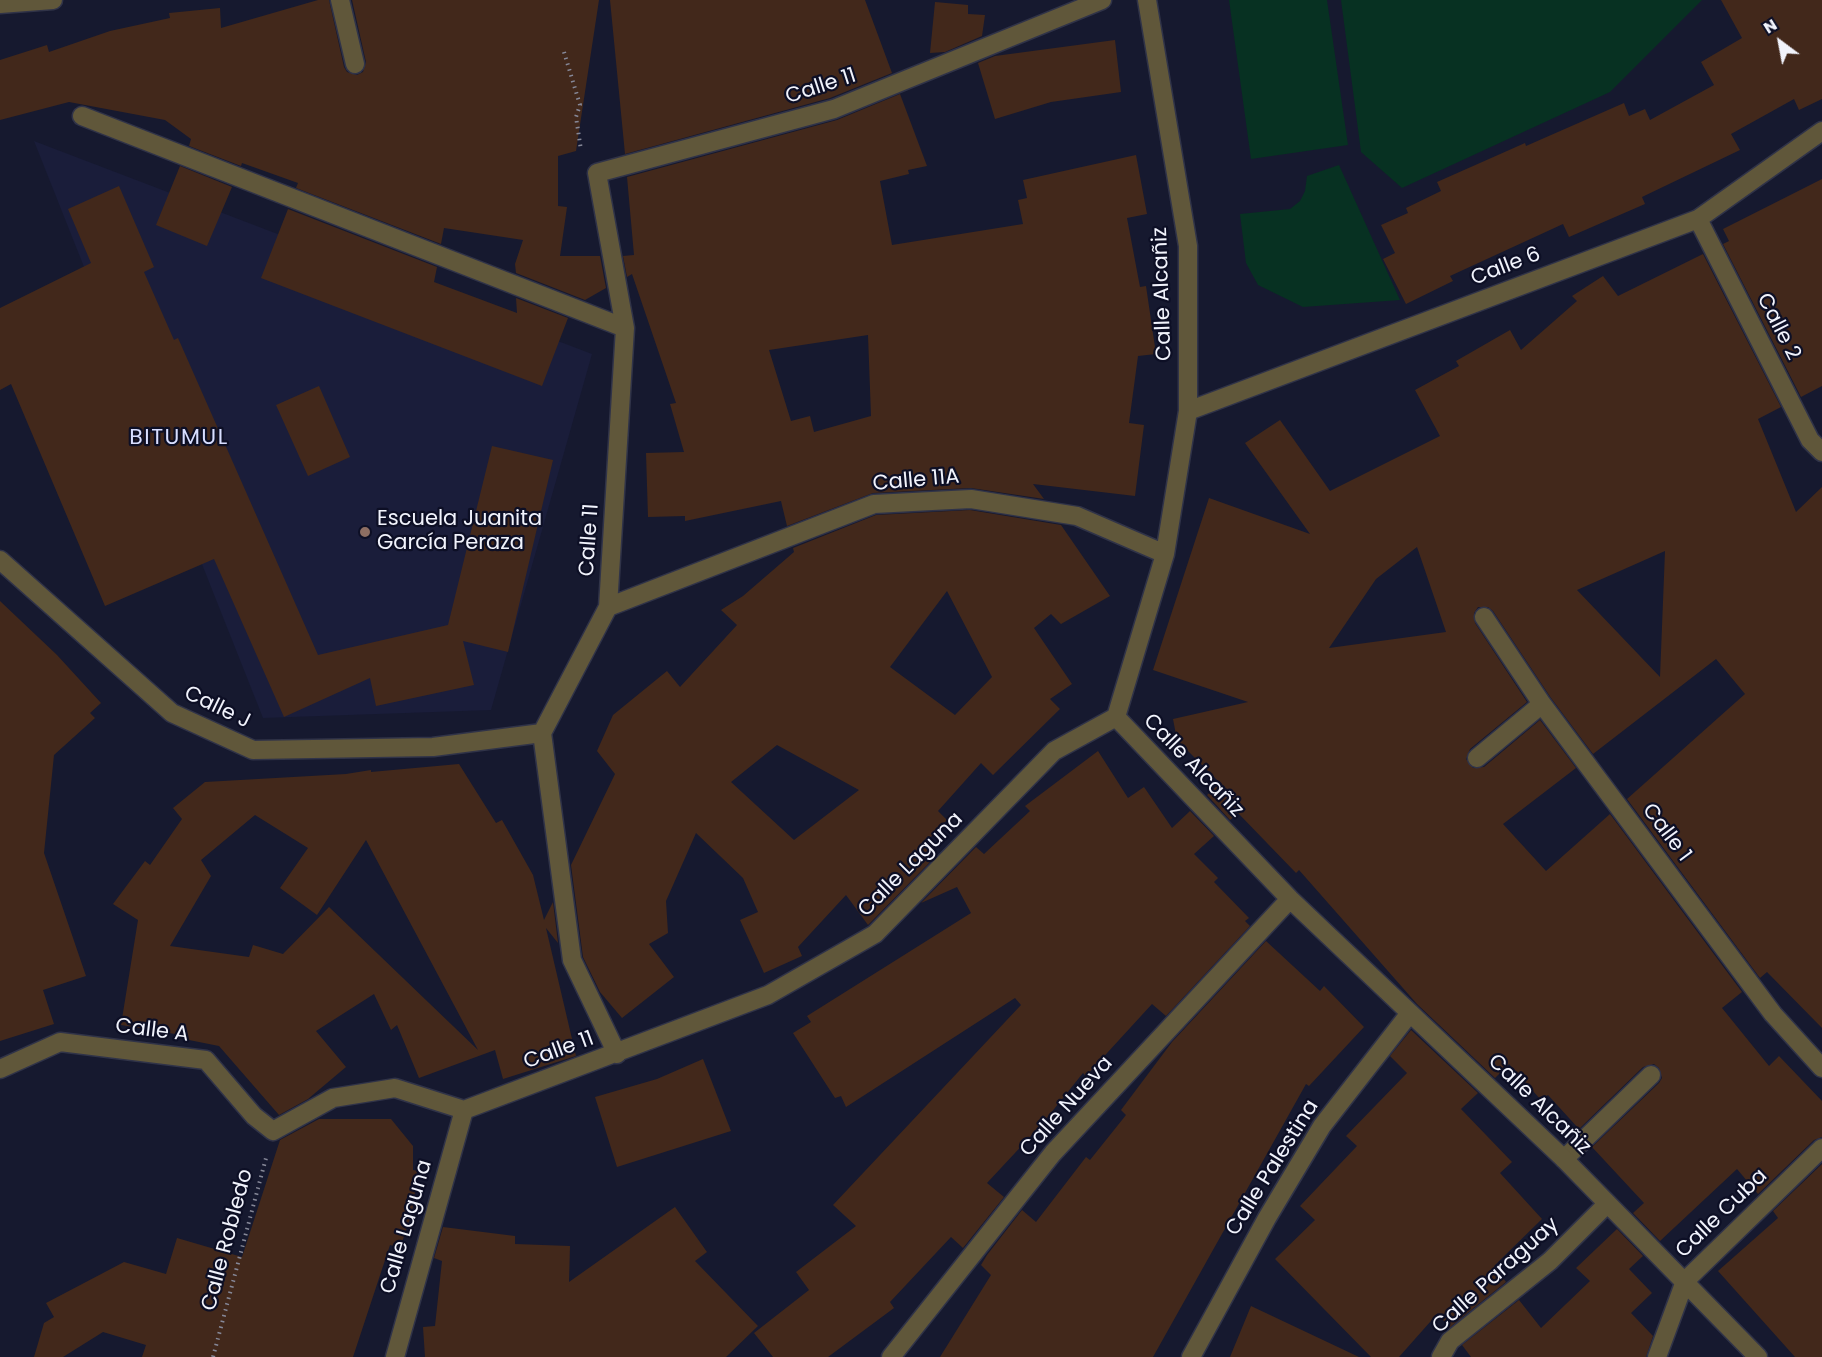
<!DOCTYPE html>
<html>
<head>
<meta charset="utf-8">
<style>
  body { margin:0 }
  #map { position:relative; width:1822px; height:1357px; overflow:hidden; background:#16192f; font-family:Poppins,sans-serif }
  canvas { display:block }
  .north { position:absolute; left:1750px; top:12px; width:60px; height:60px; -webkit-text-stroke:4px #0d0f25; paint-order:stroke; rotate:328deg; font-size:16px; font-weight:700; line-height:24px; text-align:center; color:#f1f3fc }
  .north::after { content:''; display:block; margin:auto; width:21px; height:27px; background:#f1f3fc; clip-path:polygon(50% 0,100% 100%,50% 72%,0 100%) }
</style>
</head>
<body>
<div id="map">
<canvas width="1822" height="1357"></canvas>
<div class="north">N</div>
</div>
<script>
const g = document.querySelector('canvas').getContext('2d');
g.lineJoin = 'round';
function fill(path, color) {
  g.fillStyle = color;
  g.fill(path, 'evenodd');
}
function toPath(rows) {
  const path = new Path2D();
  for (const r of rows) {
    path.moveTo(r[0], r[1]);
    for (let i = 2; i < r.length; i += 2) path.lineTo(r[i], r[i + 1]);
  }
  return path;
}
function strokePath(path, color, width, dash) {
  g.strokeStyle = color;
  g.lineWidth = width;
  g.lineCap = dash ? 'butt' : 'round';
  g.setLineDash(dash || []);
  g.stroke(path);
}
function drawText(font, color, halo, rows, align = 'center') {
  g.font = font + ' Poppins,sans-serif';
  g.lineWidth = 4.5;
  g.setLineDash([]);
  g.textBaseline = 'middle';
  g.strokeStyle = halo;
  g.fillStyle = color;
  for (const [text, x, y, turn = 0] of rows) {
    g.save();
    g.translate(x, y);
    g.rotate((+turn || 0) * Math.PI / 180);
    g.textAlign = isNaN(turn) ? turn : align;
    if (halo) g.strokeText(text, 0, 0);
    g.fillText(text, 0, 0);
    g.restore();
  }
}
const built = toPath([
  [34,141,592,354,491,710,263,718]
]);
const green = toPath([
  [1229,0,1327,0,1348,145,1251,159],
  [1341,0,1702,0,1610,92,1402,188,1361,152],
  [1339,165,1400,300,1303,307,1258,285,1246,263,1240,214,1290,209,1300,201,1305,191,1307,176]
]);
const building = toPath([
  [318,0,329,0,344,67,347,72,357,75,363,72,366,62,352,0,599,0,576,151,558,156,558,206,567,207,560,256,600,256,606,288,585,300,516,273,515,264,523,240,444,228,441,244,296,188,298,183,242,163,241,166,189,146,191,139,165,120,69,102,0,120,0,60,47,45,49,52,110,31,170,18,169,13,220,8,221,28],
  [610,0,865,0,892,73,830,98,625,154],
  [1721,0,1822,0,1822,99,1799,110,1794,99,1731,134,1740,150,1642,197,1645,204,1569,237,1563,224,1450,276,1453,281,1406,304,1383,259,1395,253,1381,225,1408,213,1406,208,1441,191,1437,182,1525,143,1526,146,1624,103,1629,116,1645,109,1650,120,1714,85,1701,62,1742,38],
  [935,2,968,5,968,14,985,15,982,36,945,52,930,53],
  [1115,40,1121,92,1051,102,995,119,978,63,995,56],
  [900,94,927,166,908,170,909,174,880,181,892,245,1023,224,1018,200,1027,198,1023,180,1136,155,1147,214,1127,218,1140,287,1146,286,1156,354,1138,356,1129,423,1144,425,1135,496,1033,484,1044,499,971,488,873,493,787,526,781,501,685,521,685,516,648,517,646,453,684,452,670,404,676,403,632,274,627,277,623,256,634,255,627,177,837,120],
  [868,335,871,416,814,432,810,416,791,421,769,350],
  [180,166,232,187,207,246,156,225],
  [1822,179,1822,386,1801,397,1723,244,1729,241,1723,229],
  [119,186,154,267,144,272,174,340,178,338,318,655,448,625,492,446,553,460,508,652,463,641,474,685,376,706,370,678,284,717,214,559,105,606,11,384,0,390,0,308,91,263,68,209],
  [288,209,437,267,434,282,517,313,516,298,568,318,542,386,261,278],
  [1703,254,1781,407,1758,419,1796,512,1822,487,1822,1028,1767,972,1760,978,1627,799,1745,694,1716,659,1593,754,1551,698,1493,611,1488,607,1478,607,1474,613,1475,623,1527,702,1470,749,1466,759,1473,768,1484,767,1540,720,1576,768,1503,824,1546,871,1610,814,1742,992,1722,1008,1769,1066,1779,1056,1822,1101,1822,1137,1814,1140,1758,1194,1737,1169,1660,1241,1633,1213,1644,1203,1592,1147,1659,1083,1662,1078,1659,1068,1654,1064,1643,1067,1579,1129,1548,1095,1541,1100,1509,1064,1495,1078,1417,1004,1299,870,1296,873,1238,813,1230,820,1207,795,1220,783,1177,740,1173,719,1248,702,1153,670,1209,498,1310,534,1245,443,1280,420,1330,491,1440,436,1415,390,1459,366,1456,361,1510,330,1521,350,1577,301,1572,296,1603,276,1618,296],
  [1417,547,1446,632,1329,648,1376,579],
  [1665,551,1660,677,1577,590],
  [319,386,350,457,308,476,276,405],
  [970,510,1061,525,1110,596,1061,624,1051,614,1034,628,1072,684,1050,699,1060,709,993,775,981,763,938,811,947,820,926,842,937,855,868,925,846,895,798,947,802,956,764,973,740,920,758,912,743,878,696,833,666,901,668,933,649,944,674,977,622,1018,600,992,583,957,571,865,615,774,597,751,613,715,667,671,680,687,737,625,721,610,743,596,794,552,793,548,876,515],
  [947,591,992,677,955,715,890,667],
  [777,745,859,790,794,840,731,782],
  [0,601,57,655,101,703,90,713,95,718,54,755,44,853,86,976,43,990,54,1024,0,1041],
  [1098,751,1128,798,1144,787,1172,828,1190,811,1214,836,1194,854,1218,878,1214,882,1249,918,1245,921,1250,926,1166,1016,1152,1004,1086,1076,1083,1073,1042,1124,987,1183,1004,1197,963,1248,951,1237,890,1302,894,1308,828,1357,773,1357,754,1333,809,1290,796,1272,856,1226,833,1205,1021,1005,1015,998,846,1107,841,1096,835,1098,793,1033,811,1022,807,1016,971,913,957,887,921,903,976,847,984,854,1030,811,1025,806],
  [459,764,496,823,502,820,533,875,544,920,553,902,558,943,546,928,576,1056,503,1079,495,1050,419,1078,397,1025,391,1030,374,994,316,1031,346,1067,308,1099,279,1115,219,1046,174,1037,175,1034,121,1025,138,920,113,904,145,861,150,865,182,819,173,808,205,782,346,774,371,770,371,772],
  [255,815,308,848,280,888,317,915,366,840,478,1050,329,907,283,954,253,945,249,957,170,946,211,876,201,860],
  [1266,941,1320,991,1324,986,1364,1027,1309,1086,1306,1084,1153,1357,940,1357,991,1275,981,1265,987,1255,1022,1210,1036,1222,1086,1157,1090,1160,1126,1115,1121,1110,1172,1042],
  [1411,1030,1478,1093,1461,1109,1512,1162,1500,1173,1542,1219,1494,1266,1506,1282,1449,1328,1438,1313,1399,1357,1371,1357,1275,1259,1315,1220,1300,1206,1357,1146,1346,1136,1407,1073,1390,1056],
  [703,1059,731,1131,617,1167,595,1097,657,1079],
  [319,1119,391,1119,413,1146,413,1170,418,1171,412,1213,400,1248,390,1245,353,1357,142,1357,146,1345,103,1332,63,1357,34,1357,44,1323,54,1317,46,1303,124,1262,166,1274,177,1238,242,1257,280,1140],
  [1822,1164,1822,1357,1795,1357,1718,1271,1778,1218,1773,1211],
  [675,1207,707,1252,695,1261,758,1326,726,1357,425,1357,423,1327,435,1326,442,1261,434,1258,443,1227,515,1236,515,1244,570,1246,569,1282],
  [1617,1229,1643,1256,1629,1269,1652,1293,1631,1313,1653,1336,1646,1357,1471,1357,1462,1345,1519,1300,1541,1328,1590,1281,1576,1268],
  [1251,1306,1359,1357,1230,1357]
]);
const path = toPath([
  [564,52,580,105,576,117,581,150],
  [213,1357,266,1158]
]);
const lane = toPath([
  [1564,1159,1651,1075]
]);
const street = toPath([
  [340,0,355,64],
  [0,4,53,0],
  [82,116,625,328],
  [1698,219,1810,440,1822,452],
  [1188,411,1698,219,1822,131],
  [0,560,172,713,253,750,433,747,542,733],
  [608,607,874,504,971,499,1077,516,1165,554],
  [1484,617,1542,704,1773,1014,1822,1068],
  [1116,717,1290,899,1564,1159,1758,1357],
  [1116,717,1165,554,1188,411,1188,246,1147,0],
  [1477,758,1542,704],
  [617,1054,572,960,542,733,608,607,625,328,597,173,834,109,1102,0],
  [0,1069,60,1042,206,1060,254,1116,273,1131,333,1098,395,1088,464,1110,768,995,875,934,1054,751,1116,717],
  [395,1357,464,1110],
  [891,1357,1053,1153,1290,899],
  [1191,1357,1267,1218,1322,1126,1410,1013],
  [1441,1357,1450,1341,1550,1261,1607,1204],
  [1657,1357,1685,1281,1822,1148]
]);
const markers = [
  [365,532,6,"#8d6e63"]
];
const streetNames = [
  ["Calle 11",821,87,-18],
  ["Calle 6",1506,267,-21],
  ["Calle Alcañiz",1163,294,-92],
  ["Calle 2",1778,327,63],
  ["Calle 11A",916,481,-5],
  ["Calle 11",590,540,-86],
  ["Calle J",217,708,26],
  ["Calle Alcañiz",1193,766,46],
  ["Calle 1",1666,833,53],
  ["Calle Laguna",911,865,-45],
  ["Calle A",152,1031,7],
  ["Calle 11",559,1051,-20],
  ["Calle Alcañiz",1539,1105,44],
  ["Calle Nueva",1067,1107,-48],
  ["Calle Palestina",1273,1168,-58],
  ["Calle Cuba",1722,1214,-44],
  ["Calle Laguna",407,1227,-74],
  ["Calle Robledo",228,1240,-75],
  ["Calle Paraguay",1496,1276,-42]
];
const poiNames = [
  ["Escuela Juanita",377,520],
  ["García Peraza",377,544]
];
const neighbourhoodNames = [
  ["BITUMUL",179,438]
];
fill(built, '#1a1d3a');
fill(green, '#073122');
fill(building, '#42281b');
strokePath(lane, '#303348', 21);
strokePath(street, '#303348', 21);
strokePath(path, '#868898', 4, [1.5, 4.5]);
strokePath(lane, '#60573a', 18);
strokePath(street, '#60573a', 18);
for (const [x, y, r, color] of markers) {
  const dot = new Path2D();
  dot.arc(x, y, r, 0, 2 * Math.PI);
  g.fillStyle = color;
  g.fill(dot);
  strokePath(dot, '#0d0f25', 2);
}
drawText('21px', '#f1f3fc', '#0d0f25', streetNames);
drawText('21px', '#f1f3fc', '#0d0f25', poiNames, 'left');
g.letterSpacing = '1.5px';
drawText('22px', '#d8deff', '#0d0f25', neighbourhoodNames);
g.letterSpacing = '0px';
</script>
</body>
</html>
